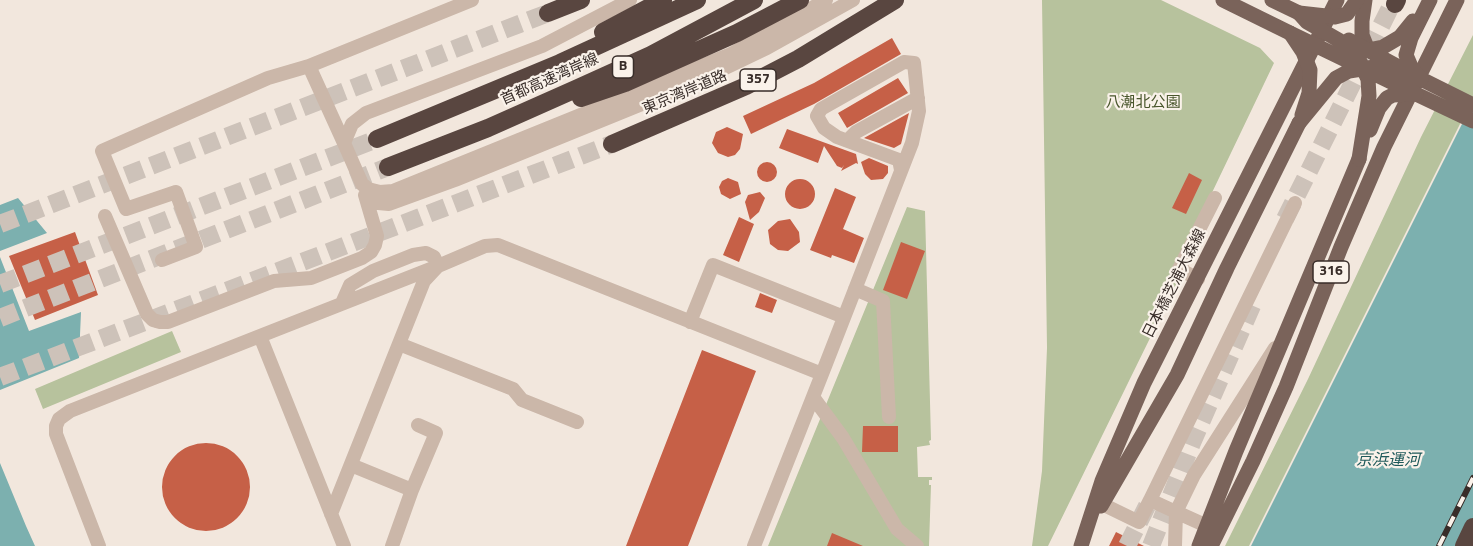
<!DOCTYPE html>
<html>
<head>
<meta charset="utf-8">
<style>
  body { margin:0 }
  canvas { display:block; background:#f2e7dd }
</style>
</head>
<body>
<canvas width="1473" height="546"></canvas>
<script>
const g = document.querySelector('canvas').getContext('2d');
g.lineJoin = 'round';
function fill(path, color) {
  g.fillStyle = color;
  g.fill(path, 'evenodd');
}
function toPath(rows) {
  const path = new Path2D();
  for (const r of rows) {
    if (r.length === 3) {
      path.moveTo(r[0] + r[2], r[1]);
      path.arc(r[0], r[1], r[2], 0, 2 * Math.PI);
      continue;
    }
    path.moveTo(r[0], r[1]);
    for (let i = 2; i < r.length; i += 2) path.lineTo(r[i], r[i + 1]);
  }
  return path;
}
function strokePath(path, color, width, dash) {
  g.strokeStyle = color;
  g.lineWidth = width;
  g.lineCap = dash ? 'butt' : 'round';
  g.setLineDash(dash || []);
  g.stroke(path);
}
function drawText(font, color, halo, rows, align = 'center') {
  g.font = font + ' "Titillium Web","Noto Sans JP",sans-serif';
  g.lineWidth = 4.5;
  g.setLineDash([]);
  g.textBaseline = 'middle';
  g.strokeStyle = halo;
  g.fillStyle = color;
  for (const [text, x, y, turn = 0] of rows) {
    g.save();
    g.translate(x, y);
    g.rotate((+turn || 0) * Math.PI / 180);
    g.textAlign = isNaN(turn) ? turn : align;
    if (halo) g.strokeText(text, 0, 0);
    g.fillText(text, 0, 0);
    g.restore();
  }
}
const green = toPath([
  [1042,0,1161,0,1260,48,1274,63,1175,270,1179,279,1048,546,1032,546,1042,471,1047,348],
  [1473,35,1473,98,1249,546,1225,546,1308,379,1421,137],
  [907,207,925,211,931,440,929,441,930,445,917,447,918,477,932,477,932,480,929,480,929,485,931,485,929,546,768,546],
  [172,331,181,352,43,409,35,389]
]);
const water = toPath([
  [1473,102,1473,546,1251,546],
  [18,198,47,233,0,251,0,205],
  [0,257,29,331,81,312,79,358,0,390],
  [0,463,26,526,35,546,0,546]
]);
const building = toPath([
  [892,38,901,54,814,104,751,134,743,116,814,83],
  [898,78,908,93,847,128,838,113],
  [909,113,901,144,894,148,864,138],
  [727,127,743,134,740,149,735,155,728,157,718,153,712,143,716,132],
  [787,129,856,154,858,164,856,163,841,171,844,165,842,168,837,166,824,146,818,163,779,148],
  [869,158,888,166,888,173,883,179,871,180,865,174,861,162],
  [767,172,10],
  [1189,173,1202,180,1186,214,1172,208],
  [728,178,738,182,741,194,730,199,721,194,719,187,722,181],
  [800,194,15],
  [835,188,856,197,843,229,864,238,854,263,832,255,831,258,810,250],
  [760,192,765,198,759,212,750,220,745,202,748,195],
  [739,217,754,224,739,262,723,255],
  [790,219,799,232,800,242,788,251,778,250,770,244,768,230,778,221],
  [75,232,98,295,35,320,9,256],
  [901,242,925,251,907,299,883,290],
  [760,293,777,300,772,313,755,307],
  [702,350,756,371,688,546,626,546],
  [863,426,898,426,898,452,862,452],
  [206,487,44],
  [1116,532,1144,546,1109,546],
  [832,533,863,546,827,546]
]);
const highwayTunnel = toPath([
  [1285,219,1394,0],
  [0,224,548,13],
  [0,284,377,139],
  [0,318,388,167],
  [0,377,612,144],
  [1127,546,1147,506],
  [1151,546,1192,443,1255,299]
]);
const minor = toPath([
  [630,0,542,46,366,113,352,124,344,143,362,184,368,189,380,192,393,191,731,54,826,0],
  [851,142,851,137,856,132,918,98],
  [344,143,309,66,472,0],
  [367,202,389,204,455,180,696,82,767,48,853,0],
  [105,216,147,314,153,320,160,322,168,322,274,281,311,278,362,258,371,252,375,245,377,236,365,195],
  [162,260,196,247,176,192,126,209,102,151,268,78,309,66],
  [1198,279,1179,269,1215,198],
  [855,289,883,301,889,417],
  [690,322,713,265,844,317],
  [260,336,438,266,434,257,426,253,413,255,373,271,350,285,342,303],
  [399,344,513,389,522,400,577,422],
  [822,374,912,143,919,111,914,63,904,62,821,109,817,116,824,128,837,137,899,160,901,170],
  [813,397,843,438,897,529,917,546],
  [351,465,412,490],
  [1102,504,1139,522,1150,500],
  [331,514,424,281,438,266,485,246,498,245,822,374,754,546],
  [1207,526,1176,512,1194,475,1275,348],
  [99,546,56,434,56,426,59,419,70,411,260,336,344,546],
  [392,546,412,490,436,433,418,425],
  [1175,546,1176,512,1150,500,1295,203]
]);
const major = toPath([
  [1223,0,1290,33],
  [1272,0,1299,13],
  [1359,51,1368,50,1362,35,1362,21,1365,0],
  [1421,79,1473,105],
  [1416,94,1473,121],
  [1101,506,1177,375,1227,268,1299,123],
  [1081,546,1102,481,1144,383,1337,0],
  [1199,546,1236,451,1359,159],
  [1211,546,1253,461,1286,387,1341,247,1384,147,1457,0]
]);
const highway = toPath([
  [1395,4,1397,0],
  [548,13,581,0],
  [603,32,663,0],
  [581,98,625,83,737,33,800,0],
  [377,139,560,63,697,0],
  [612,144,746,86,798,59,895,0],
  [388,167,488,128,578,88,651,55,754,0],
  [1464,546,1473,527]
]);
const rail = toPath([
  [1439,546,1473,478]
]);
const majorBridge = toPath([
  [1299,13,1307,22,1349,46,1356,53,1368,79,1369,96,1359,159],
  [1299,13,1335,17,1347,14,1357,0],
  [1290,33,1416,94],
  [1291,34,1303,52,1310,70,1309,93,1302,115],
  [1349,40,1397,66],
  [1368,50,1383,47,1400,37,1413,21],
  [1421,79,1412,69,1406,55,1411,38,1430,0],
  [1299,123,1336,78,1349,71,1381,66,1421,79],
  [1370,130,1379,108,1387,98,1393,95,1413,94]
]);
const shields = [
  [623,67,21],
  [758,80,36],
  [1331,272,36]
];
const shieldNames = [
  ["B",623,67],
  ["357",758,80],
  ["316",1331,272]
];
const streetNames = [
  ["首都高速湾岸線",550,80,-24],
  ["東京湾岸道路",685,93,-23],
  ["日本橋芝浦大森線",1175,284,-63]
];
const parkNames = [
  ["八潮北公園",1143,103]
];
const waterNames = [
  ["京浜運河",1388,461]
];
fill(green, '#b7c29d');
fill(water, '#7cb0af');
fill(building, '#c66047');
strokePath(highwayTunnel, '#cdc2b9', 18, [18, 9]);
strokePath(minor, '#cbb7a9', 14);
strokePath(major, '#7a635a', 15);
strokePath(highway, '#594640', 18);
strokePath(rail, '#382d29', 6);
strokePath(rail, '#faf2ea', 4, [11]);
strokePath(majorBridge, '#7a635a', 15);
for (const [x, y, w] of shields) {
  const box = new Path2D();
  box.roundRect(x - w / 2, y - 11, w, 22, 4.5);
  g.fillStyle = '#faf2ea';
  g.fill(box);
  strokePath(box, '#382d29', 1.5);
}
drawText('bold 14px', '#382d29', null, shieldNames);
drawText('15px', '#382d29', '#faf2ea', streetNames);
drawText('15px', '#49562c', '#faf2ea', parkNames);
drawText('italic 16px', '#1e595a', '#faf2ea', waterNames);
</script>
</body>
</html>
